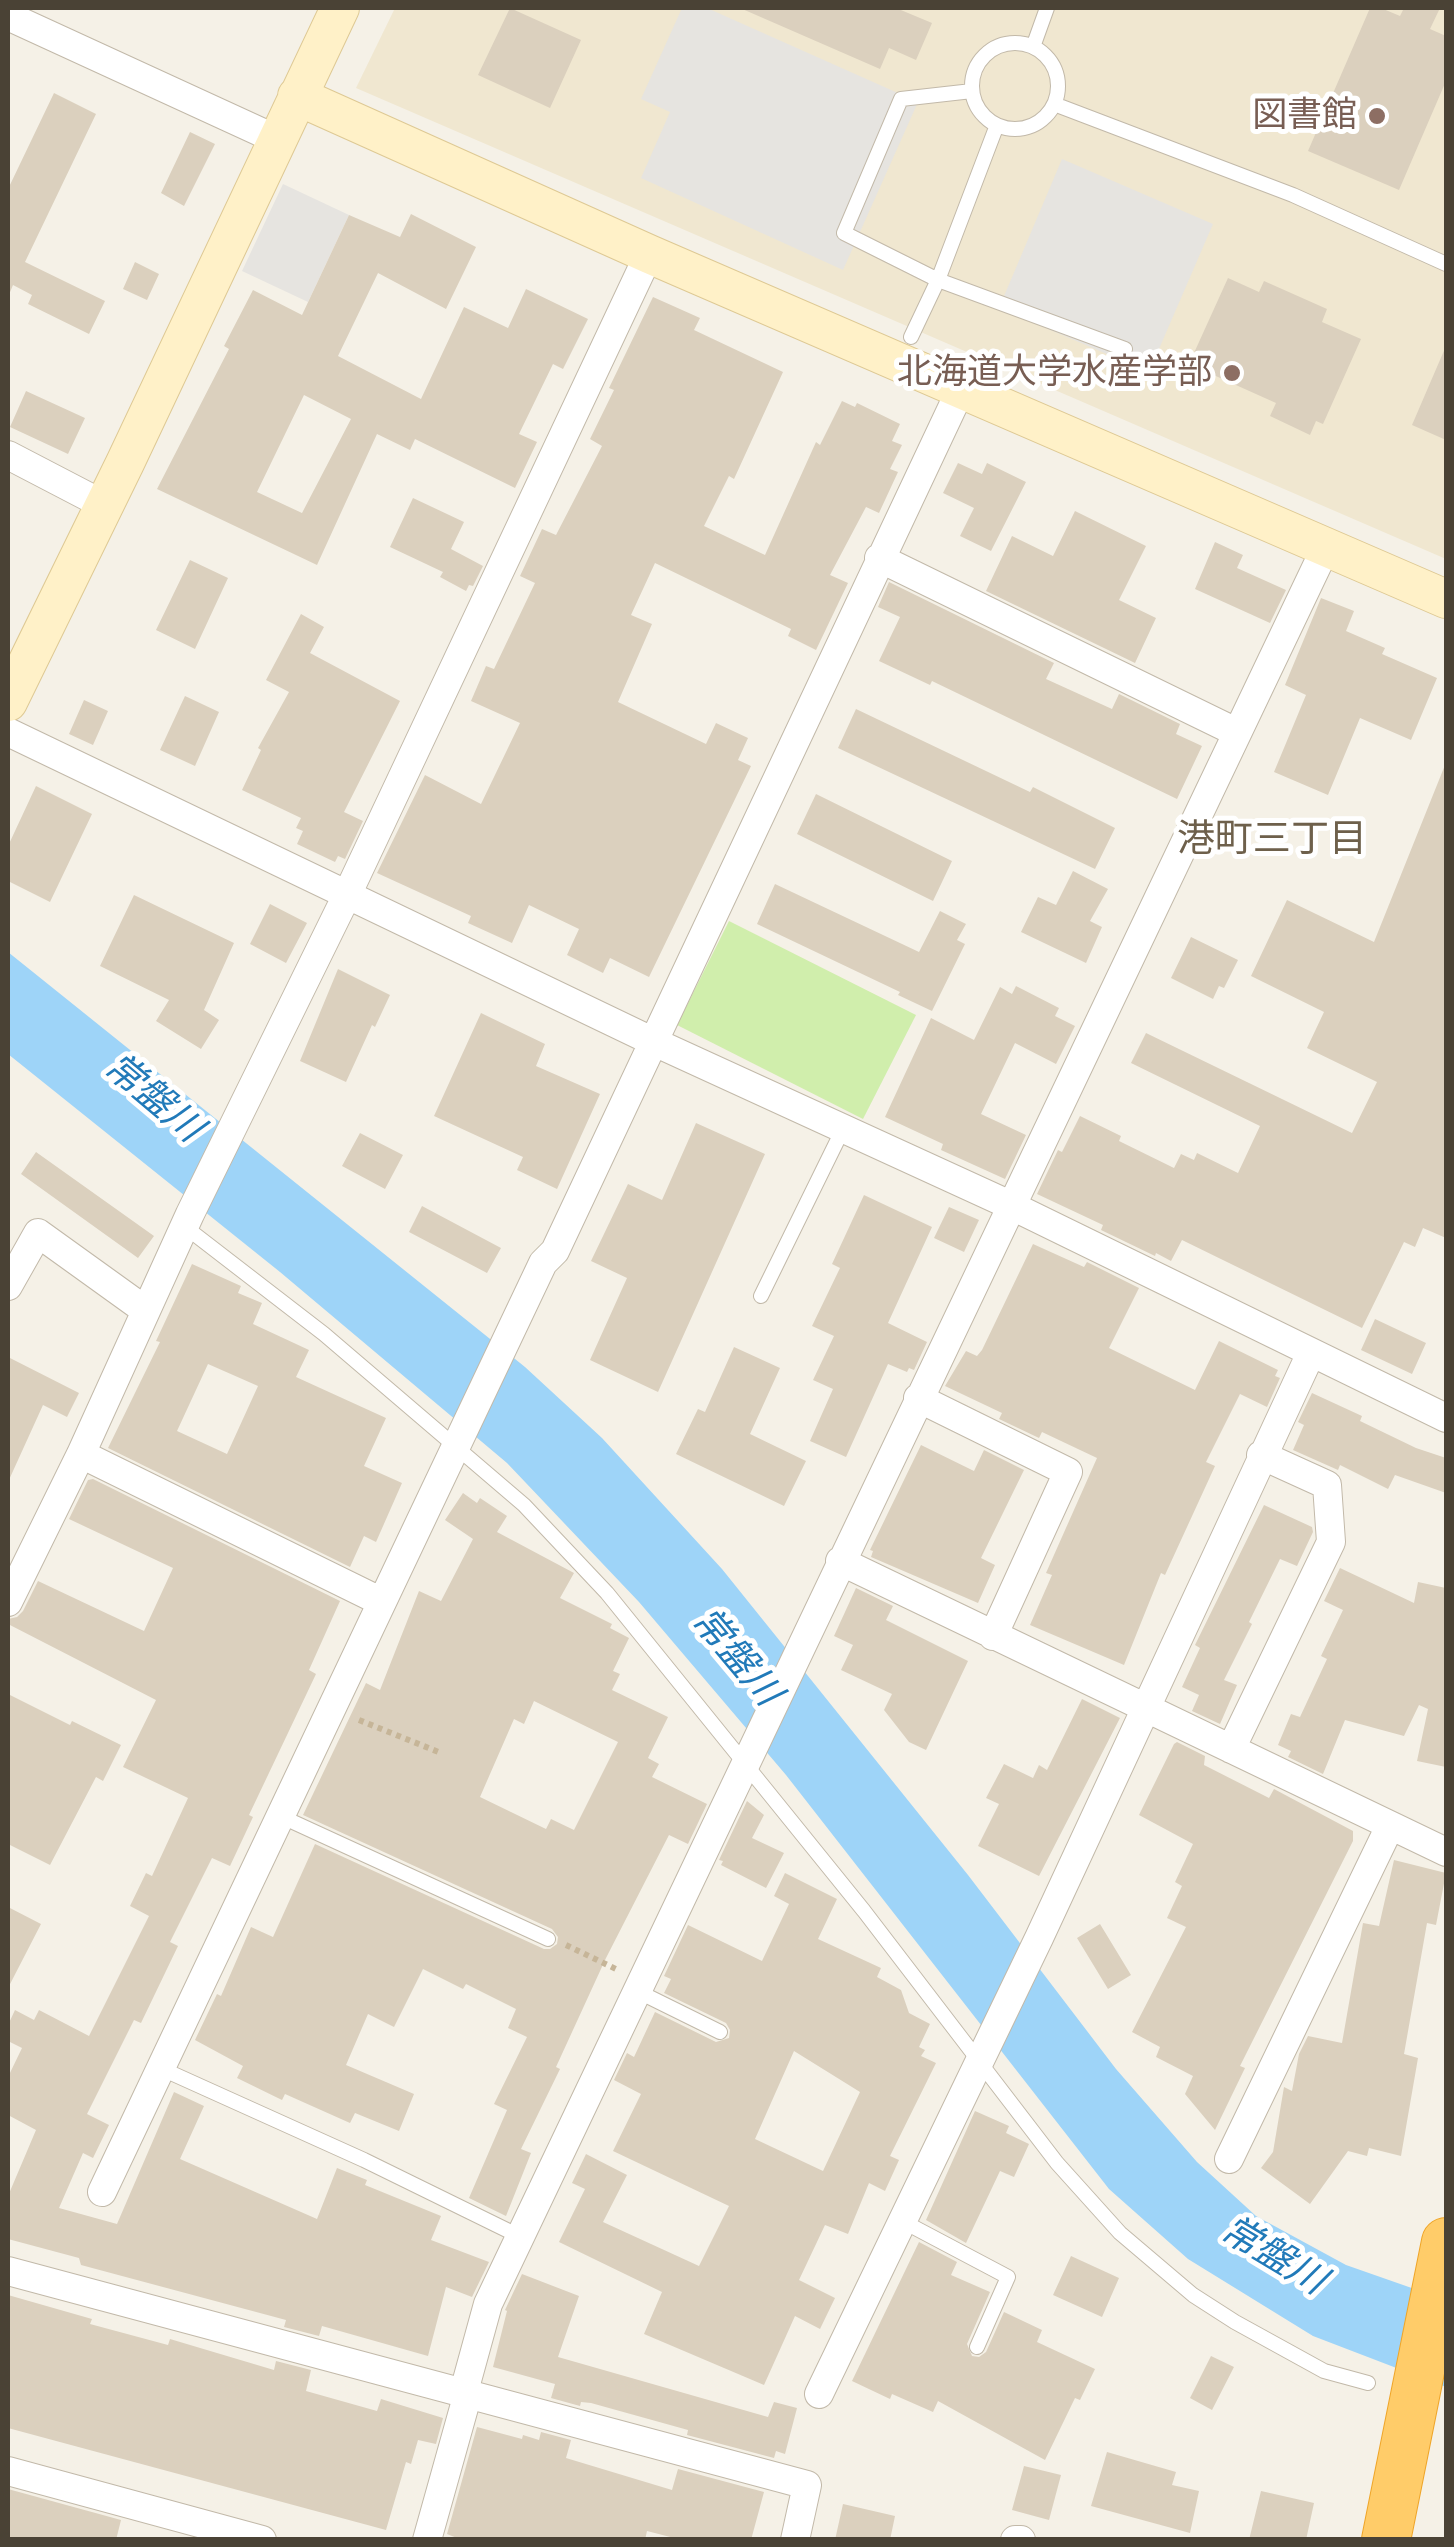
<!DOCTYPE html>
<html>
<head>
<meta charset="utf-8">
<style>
  body { margin:0 }
  #map { position:relative; width:1454px; height:2547px; overflow:hidden; background:#f5f1e7; font-family:Montserrat,sans-serif }
  canvas { display:block }
  .frame { position:absolute; inset:0; border:10px solid #4a4235; pointer-events:none }
</style>
</head>
<body>
<div id="map">
<canvas width="1454" height="2547"></canvas>
<div class="frame"></div>
</div>
<script>
const g = document.querySelector('canvas').getContext('2d');
g.lineJoin = 'round';
function fill(path, color) {
  g.fillStyle = color;
  g.fill(path, 'evenodd');
}
function toPath(rows) {
  const path = new Path2D();
  for (const r of rows) {
    if (r.length === 3) {
      path.moveTo(r[0] + r[2], r[1]);
      path.arc(r[0], r[1], r[2], 0, 2 * Math.PI);
      continue;
    }
    path.moveTo(r[0], r[1]);
    for (let i = 2; i < r.length; i += 2) path.lineTo(r[i], r[i + 1]);
  }
  return path;
}
function strokePath(path, color, width, dash) {
  g.strokeStyle = color;
  g.lineWidth = width;
  g.lineCap = dash ? 'butt' : 'round';
  g.setLineDash(dash || []);
  g.stroke(path);
}
function drawText(font, color, halo, rows, align = 'center') {
  g.font = font + ' Montserrat,"Noto Sans JP",sans-serif';
  g.lineWidth = 10;
  g.setLineDash([]);
  g.textBaseline = 'middle';
  g.strokeStyle = halo;
  g.fillStyle = color;
  for (const [text, x, y, turn = 0] of rows) {
    g.save();
    g.translate(x, y);
    g.rotate((+turn || 0) * Math.PI / 180);
    g.textAlign = isNaN(turn) ? turn : align;
    if (halo) g.strokeText(text, 0, 0);
    g.fillText(text, 0, 0);
    g.restore();
  }
}
const education = toPath([
  [395,8,1446,8,1446,559,356,88]
]);
const green = toPath([
  [729,921,916,1015,863,1119,677,1025]
]);
const parking = toPath([
  [682,8,707,8,918,102,843,270,641,178,670,112,641,99],
  [1062,159,1213,224,1149,372,999,308],
  [283,184,349,215,308,302,242,271]
]);
const water = toPath([
  [8,952,525,1367,602,1438,722,1569,968,1875,1116,2069,1197,2162,1256,2216,1346,2265,1446,2300,1446,2387,1313,2336,1188,2259,1109,2189,786,1775,639,1602,507,1463,280,1272,8,1054]
]);
const building = toPath([
  [510,8,581,40,550,108,478,75],
  [740,8,896,8,932,23,916,60,889,48,880,69],
  [1370,8,1381,8,1400,16,1404,8,1440,8,1430,29,1446,36,1446,81,1399,190,1308,151],
  [54,93,96,114,25,262,105,301,89,334,28,304,32,295,13,285,8,297,8,189],
  [190,132,215,144,184,206,161,193],
  [411,214,476,247,446,309,378,273,338,356,421,399,464,307,508,328,526,289,588,319,563,369,553,364,519,434,537,442,515,488,415,439,410,450,377,434,317,565,157,489,229,349,224,346,253,290,302,315,349,215,400,237],
  [304,395,351,419,302,513,257,492],
  [135,262,159,274,147,300,123,289],
  [1228,278,1259,292,1264,281,1327,309,1322,322,1361,339,1323,424,1316,421,1310,435,1270,416,1276,403,1189,364],
  [653,297,700,318,694,330,783,372,734,479,729,476,704,526,765,555,816,442,820,445,842,401,855,407,857,403,900,424,892,441,902,445,890,469,898,472,879,513,866,507,830,575,848,583,816,650,788,636,791,629,655,563,631,615,652,624,618,702,706,744,716,723,748,738,738,760,751,766,649,977,610,958,603,973,567,955,579,929,529,905,512,943,468,923,471,916,377,873,425,775,481,804,520,723,471,701,486,666,494,669,535,583,520,576,542,529,556,535,602,446,590,439,614,390,609,388],
  [1446,346,1446,440,1412,425],
  [26,391,85,418,68,454,10,427],
  [958,463,982,474,987,463,1026,482,991,551,960,536,974,508,943,493],
  [413,498,464,522,451,549,483,566,473,586,469,585,466,591,440,577,443,572,390,547],
  [1075,511,1146,546,1119,600,1156,618,1135,663,986,591,1012,536,1053,556],
  [1215,542,1243,555,1237,568,1286,590,1270,623,1195,589],
  [190,560,228,578,195,649,156,630],
  [889,582,1054,663,1046,679,1112,709,1119,694,1180,724,1176,734,1202,746,1177,799,932,681,930,685,879,661,900,617,878,607],
  [1321,598,1354,611,1346,631,1385,648,1382,654,1437,678,1411,740,1360,718,1328,795,1274,772,1306,695,1285,685],
  [301,614,324,627,310,653,400,701,344,812,363,821,345,859,338,856,335,862,297,844,303,831,296,828,301,818,242,790,261,750,258,748,289,692,266,680],
  [185,696,219,712,195,766,160,750],
  [84,700,108,711,93,745,69,734],
  [856,709,1030,792,1033,787,1115,828,1095,869,838,748],
  [1445,765,1446,1238,1423,1228,1415,1247,1404,1242,1362,1328,1182,1240,1171,1261,1156,1253,1155,1256,1101,1230,1103,1225,1037,1194,1058,1150,1062,1152,1080,1116,1121,1136,1119,1141,1174,1168,1181,1154,1194,1160,1197,1153,1238,1173,1260,1126,1131,1063,1146,1033,1352,1133,1377,1082,1307,1048,1324,1012,1251,976,1287,900,1374,942],
  [36,786,92,814,50,902,8,881,8,846],
  [816,794,952,861,933,901,797,834],
  [1073,871,1108,889,1090,921,1102,927,1086,963,1021,932,1038,897,1056,905],
  [775,884,919,952,940,911,966,924,957,940,965,944,932,1011,898,995,900,992,757,924],
  [134,895,234,943,204,1010,219,1020,201,1049,156,1021,169,1000,100,966],
  [270,904,307,923,286,963,250,944],
  [1191,937,1238,960,1224,988,1219,986,1213,999,1171,978],
  [338,969,390,995,375,1027,372,1025,346,1082,300,1061],
  [1016,986,1059,1008,1055,1016,1075,1026,1056,1064,1015,1043,981,1114,1026,1135,1005,1179,941,1150,943,1144,885,1117,931,1018,974,1040,1000,987,1012,994],
  [481,1013,545,1044,536,1066,600,1094,557,1189,517,1170,523,1157,434,1116],
  [696,1123,765,1154,658,1392,590,1360,627,1278,591,1261,628,1184,662,1200],
  [360,1133,403,1155,385,1189,342,1166],
  [36,1152,154,1236,138,1258,21,1174],
  [864,1195,932,1227,888,1323,927,1342,914,1370,909,1368,907,1372,888,1364,846,1457,810,1441,833,1389,813,1380,834,1336,812,1326,840,1268,832,1264],
  [422,1206,501,1248,487,1273,409,1232],
  [949,1207,979,1220,964,1252,934,1238],
  [1033,1244,1084,1267,1087,1262,1139,1288,1109,1348,1195,1390,1219,1341,1278,1370,1275,1376,1280,1378,1267,1407,1240,1394,1206,1462,1215,1466,1165,1575,1161,1573,1124,1665,1030,1625,1052,1575,1046,1573,1097,1458,1042,1432,1039,1438,999,1419,1002,1413,945,1386,966,1351,977,1356,982,1350],
  [192,1264,241,1286,238,1293,262,1303,253,1324,309,1350,296,1377,386,1418,364,1466,402,1483,376,1542,364,1536,350,1567,108,1448,160,1342,156,1341],
  [208,1364,258,1386,227,1454,177,1431],
  [1375,1319,1426,1343,1412,1374,1361,1350],
  [734,1347,780,1368,750,1434,806,1461,784,1506,676,1454,698,1409,705,1412],
  [8,1357,79,1393,67,1417,43,1405,8,1482],
  [1312,1393,1362,1416,1360,1421,1416,1448,1446,1458,1446,1493,1395,1475,1388,1489,1340,1465,1338,1470,1293,1450,1304,1425,1298,1422],
  [921,1445,974,1471,984,1450,1024,1470,981,1558,995,1565,978,1603,871,1557,873,1551,870,1550],
  [93,1479,340,1601,309,1670,316,1674,249,1815,253,1817,230,1866,212,1858,170,1942,178,1946,141,2023,134,2020,87,2114,109,2125,93,2158,83,2153,59,2208,117,2224,174,2092,204,2106,180,2159,317,2219,337,2168,367,2180,365,2185,441,2216,431,2240,489,2262,472,2297,446,2287,428,2356,322,2326,319,2336,284,2327,286,2320,81,2265,79,2258,8,2239,8,2196,36,2130,8,2115,8,2077,22,2048,8,2041,8,2025,15,2010,34,2020,39,2010,89,2036,149,1916,130,1906,146,1873,152,1876,188,1798,123,1767,156,1700,8,1624,8,1619,17,1617,23,1611,38,1581,144,1631,173,1568,69,1519,88,1480],
  [463,1493,477,1503,480,1498,507,1516,497,1532,574,1573,560,1598,612,1624,610,1628,629,1638,613,1671,620,1674,612,1690,668,1717,648,1758,659,1764,652,1777,707,1804,688,1844,669,1835,606,1958,556,2067,560,2069,521,2149,531,2153,506,2216,469,2198,507,2110,494,2104,527,2037,508,2028,516,2009,466,1984,463,1989,423,1969,394,2027,368,2014,346,2065,414,2094,399,2131,355,2113,350,2123,285,2094,282,2100,237,2078,243,2066,195,2040,217,1994,221,1996,251,1927,273,1937,315,1844,544,1949,550,1949,557,1944,558,1937,552,1929,303,1815,366,1683,380,1690,419,1591,441,1601,473,1539,445,1520],
  [534,1701,618,1742,574,1830,551,1819,546,1829,480,1797,514,1719,524,1724],
  [1264,1505,1312,1527,1313,1532,1297,1566,1280,1559,1249,1622,1252,1624,1224,1680,1237,1685,1220,1724,1192,1711,1199,1695,1182,1687,1200,1648,1195,1645],
  [1340,1568,1414,1603,1418,1582,1446,1588,1446,1767,1417,1761,1428,1709,1419,1705,1404,1736,1345,1720,1323,1774,1288,1757,1291,1751,1278,1745,1291,1714,1300,1717,1327,1659,1321,1656,1343,1610,1324,1601],
  [856,1588,893,1606,886,1620,968,1661,926,1750,909,1742,884,1710,892,1694,841,1670,853,1645,834,1636],
  [8,1694,70,1725,72,1721,121,1745,103,1781,96,1777,50,1865,8,1844],
  [1082,1699,1120,1718,1039,1876,978,1846,999,1804,986,1798,1004,1764,1033,1778,1039,1765,1047,1770],
  [1177,1742,1205,1756,1204,1765,1269,1798,1274,1789,1353,1831,1353,1841,1240,2066,1245,2068,1215,2130,1185,2094,1193,2076,1156,2057,1160,2047,1132,2032,1186,1927,1167,1918,1182,1886,1175,1882,1193,1844,1139,1815,1174,1744],
  [747,1801,764,1815,752,1838,784,1853,766,1888,721,1865,723,1861,719,1860],
  [1394,1860,1446,1873,1436,1925,1427,1923,1404,2054,1418,2058,1401,2156,1369,2148,1367,2156,1348,2151,1310,2204,1261,2168,1273,2152,1284,2087,1292,2091,1299,2054,1308,2036,1342,2043,1363,1923,1379,1926],
  [785,1873,837,1899,818,1939,881,1968,877,1977,901,1990,909,2013,930,2024,919,2047,925,2050,921,2056,936,2063,890,2156,899,2160,885,2191,869,2183,848,2234,825,2225,799,2280,835,2298,820,2329,795,2316,764,2385,644,2334,662,2292,559,2242,585,2189,572,2183,586,2154,627,2175,603,2222,699,2266,729,2206,613,2151,641,2094,614,2080,627,2053,634,2057,655,2012,716,2042,729,2038,730,2030,726,2023,664,1993,671,1979,664,1976,688,1925,762,1961,789,1904,774,1896],
  [794,2051,860,2092,823,2171,755,2139],
  [8,1907,41,1924,8,1988],
  [1100,1924,1131,1975,1108,1989,1077,1938],
  [975,2111,1009,2126,1006,2133,1029,2144,1014,2177,1000,2171,966,2243,926,2220],
  [919,2242,957,2262,951,2275,990,2292,967,2344,972,2356,979,2357,986,2352,1004,2312,1042,2330,1037,2342,1095,2369,1080,2400,1075,2398,1045,2460,938,2401,933,2412,892,2394,890,2399,852,2381],
  [1071,2256,1119,2278,1102,2317,1053,2295],
  [522,2274,579,2296,558,2357,768,2417,774,2402,797,2408,785,2454,776,2451,774,2458,687,2435,688,2430,591,2403,581,2402,580,2406,551,2398,555,2384,493,2367,507,2311,505,2310],
  [8,2295,92,2319,90,2324,168,2345,170,2339,274,2370,276,2361,311,2370,306,2391,377,2411,381,2399,443,2418,436,2444,418,2440,411,2464,406,2462,386,2530,8,2428],
  [1211,2356,1234,2367,1212,2410,1190,2398],
  [477,2427,522,2439,523,2435,539,2440,541,2432,571,2440,566,2458,672,2490,678,2469,764,2492,751,2540,682,2540,647,2531,645,2540,462,2540,447,2534],
  [1107,2452,1176,2472,1172,2485,1199,2491,1190,2533,1091,2506],
  [1024,2466,1061,2475,1049,2520,1012,2510],
  [8,2489,121,2520,116,2540,8,2540],
  [1261,2491,1314,2503,1306,2540,1249,2540],
  [843,2504,895,2516,890,2540,835,2540]
]);
const path = toPath([
  [359,1720,441,1753],
  [566,1945,618,1970]
]);
const lane = toPath([
  [1015,86,43],
  [1033,47,1047,8],
  [972,91,901,99,844,233,938,280,1125,349],
  [1054,104,1293,195,1446,264],
  [911,337,938,280,997,125],
  [184,1226,324,1334,524,1505,607,1593,864,1911,1057,2163,1120,2233,1193,2295,1235,2322,1324,2371,1368,2383],
  [761,1296,844,1127],
  [280,1816,548,1939],
  [637,1991,720,2032],
  [160,2068,364,2160,521,2237],
  [904,2222,1008,2277,977,2347]
]);
const street = toPath([
  [8,16,278,140],
  [8,455,104,505],
  [879,558,1236,732],
  [8,732,652,1041,1010,1205,1446,1418],
  [8,1286,38,1233,145,1310],
  [918,1398,1068,1472,993,1636],
  [81,1454,382,1602],
  [840,1561,1446,1852],
  [8,1602,81,1454,190,1214,347,895,649,254],
  [1231,1749,1331,1542,1327,1485,1261,1455],
  [1229,2159,1390,1826],
  [102,2192,543,1263,555,1251,961,389],
  [8,2271,807,2485,795,2540],
  [819,2394,1039,1938,1311,1353],
  [463,2395,488,2304,1326,547],
  [8,2471,262,2540],
  [427,2540,467,2397],
  [1015,2540,1021,2540]
]);
const secondary = toPath([
  [297,96,649,254,1446,599],
  [8,702,125,463,340,8]
]);
const highway = toPath([
  [1386,2540,1446,2242]
]);
const markers = [
  [1377,116,10,"#8d6e63"],
  [1232,373,10,"#8d6e63"]
];
const educationNames = [
  ["図書館",1357,116],
  ["北海道大学水産学部",1212,373]
];
const neighbourhoodNames = [
  ["港町三丁目",1272,840]
];
const waterNames = [
  ["常盤川",153,1098,40],
  ["常盤川",736,1657,50],
  ["常盤川",1273,2256,31]
];
fill(education, '#f0e7d0');
fill(green, '#d0eeac');
fill(parking, '#e6e4e0');
fill(water, '#9ed4f8');
fill(building, '#dbd0be');
strokePath(lane, '#c2b9a9', 16);
strokePath(street, '#c2b9a9', 30);
strokePath(secondary, '#dec994', 40);
strokePath(highway, '#efa528', 50);
strokePath(path, '#c6b598', 6, [5, 5]);
strokePath(lane, '#fff', 14);
strokePath(street, '#fff', 28);
strokePath(secondary, '#fff1c8', 38);
strokePath(highway, '#ffcc69', 48);
for (const [x, y, r, color] of markers) {
  const dot = new Path2D();
  dot.arc(x, y, r, 0, 2 * Math.PI);
  g.fillStyle = color;
  g.fill(dot);
  strokePath(dot, '#fff', 4);
}
drawText('35px', '#785e54', '#fff', educationNames, 'right');
drawText('38px', '#6e604b', '#fff', neighbourhoodNames);
drawText('italic 38px', '#217ab9', '#fff', waterNames);
</script>
</body>
</html>
